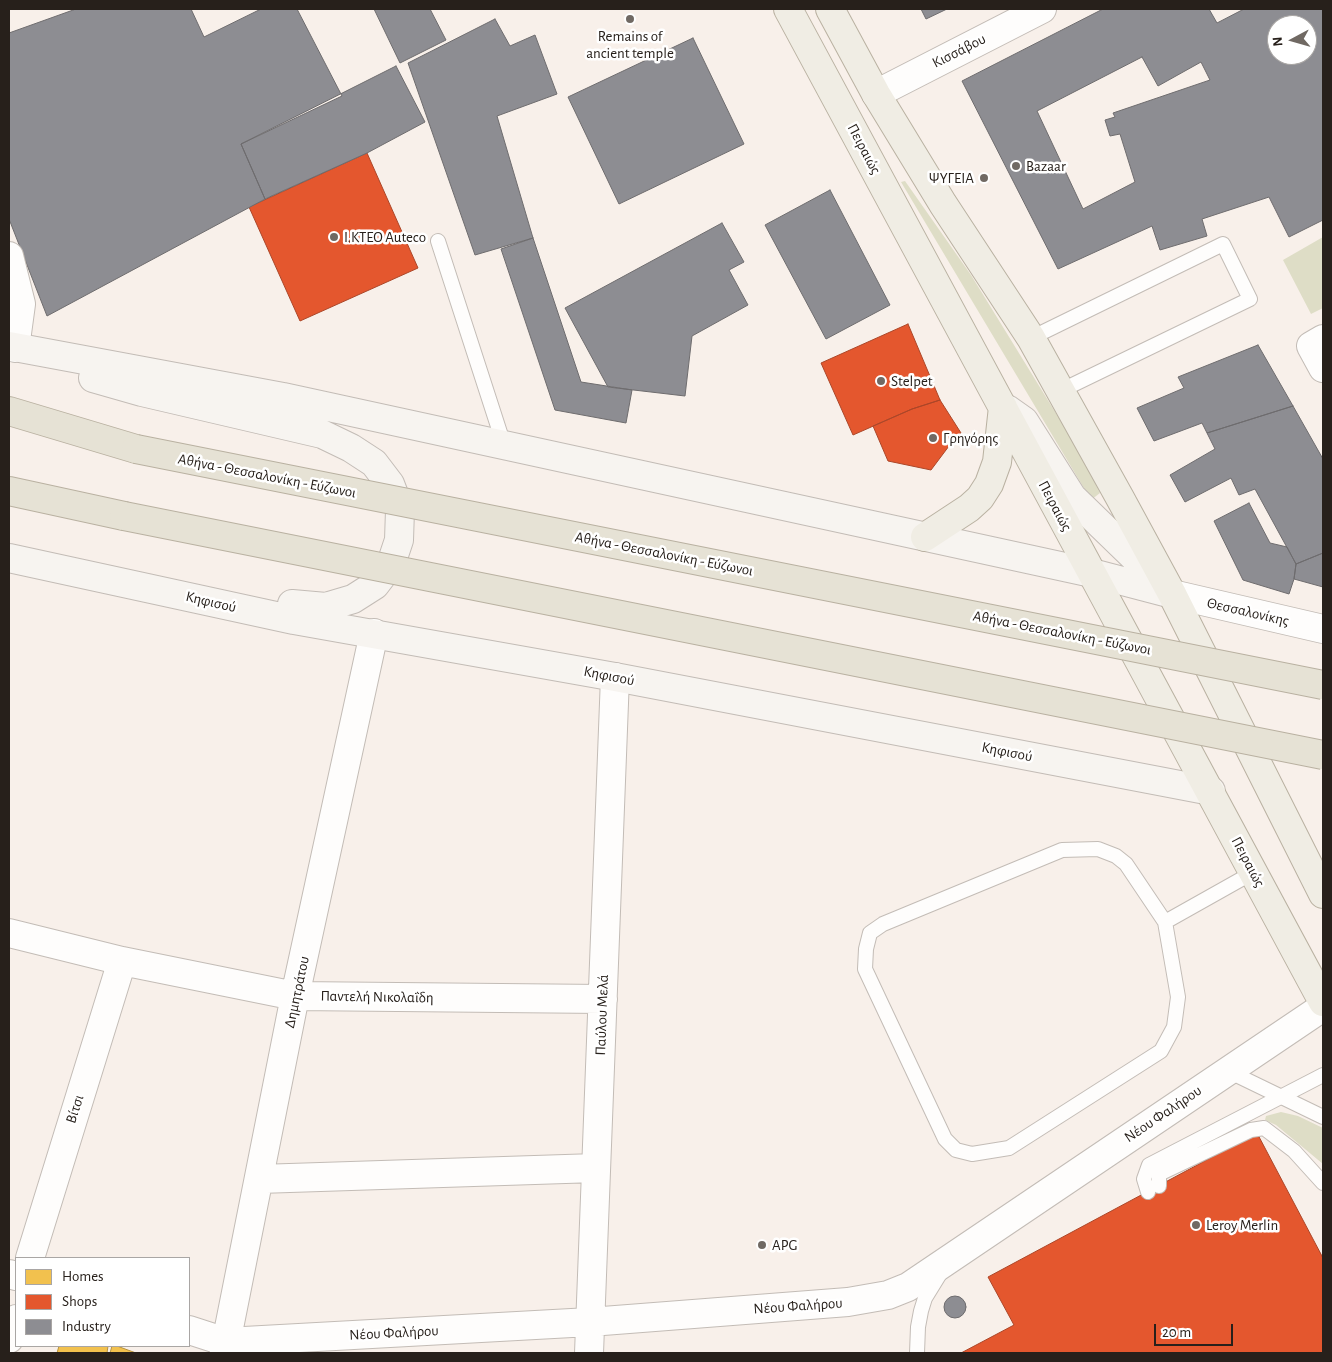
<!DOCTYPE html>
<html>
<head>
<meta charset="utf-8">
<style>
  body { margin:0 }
  #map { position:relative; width:1332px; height:1362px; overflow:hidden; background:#f8f0ea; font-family:"Alegreya Sans",sans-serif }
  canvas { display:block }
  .frame { position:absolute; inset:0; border:10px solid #27201b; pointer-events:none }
  .legend { position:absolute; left:15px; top:1257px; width:175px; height:90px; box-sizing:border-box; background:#fff; border:1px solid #a9a6a4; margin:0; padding:6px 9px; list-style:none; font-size:15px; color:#27201b }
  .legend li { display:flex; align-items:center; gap:10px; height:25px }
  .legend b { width:25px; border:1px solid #a9a6a4 }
  .north { position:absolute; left:1267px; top:15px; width:50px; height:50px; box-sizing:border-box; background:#fff; border:1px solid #a9a6a4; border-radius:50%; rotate:264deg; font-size:14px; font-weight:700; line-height:20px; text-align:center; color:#27201b }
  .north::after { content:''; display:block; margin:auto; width:18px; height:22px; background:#706963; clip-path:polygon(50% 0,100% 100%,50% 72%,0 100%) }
  .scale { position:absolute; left:1154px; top:1324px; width:79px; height:22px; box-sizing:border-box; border:2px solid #27201b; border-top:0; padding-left:6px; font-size:15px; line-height:18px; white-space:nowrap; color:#27201b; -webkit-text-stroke:4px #fff; paint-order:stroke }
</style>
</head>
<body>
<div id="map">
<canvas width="1332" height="1362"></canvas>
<div class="frame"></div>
<ul class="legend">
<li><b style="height:14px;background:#f2c14e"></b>Homes</li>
<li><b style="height:14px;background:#e4572e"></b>Shops</li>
<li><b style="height:14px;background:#8d8d92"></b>Industry</li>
</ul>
<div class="north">N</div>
<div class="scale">20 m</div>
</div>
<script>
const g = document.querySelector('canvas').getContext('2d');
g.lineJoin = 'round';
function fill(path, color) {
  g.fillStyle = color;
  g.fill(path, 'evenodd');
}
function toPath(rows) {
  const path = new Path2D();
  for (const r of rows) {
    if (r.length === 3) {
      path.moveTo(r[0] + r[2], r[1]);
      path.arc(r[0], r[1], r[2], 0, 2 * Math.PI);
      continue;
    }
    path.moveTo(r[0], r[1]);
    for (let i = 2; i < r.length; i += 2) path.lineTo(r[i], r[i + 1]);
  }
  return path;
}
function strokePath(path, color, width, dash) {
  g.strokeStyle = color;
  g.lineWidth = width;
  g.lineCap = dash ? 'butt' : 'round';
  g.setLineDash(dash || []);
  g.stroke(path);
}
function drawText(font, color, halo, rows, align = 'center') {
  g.font = font + ' "Alegreya Sans",sans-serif';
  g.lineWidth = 5;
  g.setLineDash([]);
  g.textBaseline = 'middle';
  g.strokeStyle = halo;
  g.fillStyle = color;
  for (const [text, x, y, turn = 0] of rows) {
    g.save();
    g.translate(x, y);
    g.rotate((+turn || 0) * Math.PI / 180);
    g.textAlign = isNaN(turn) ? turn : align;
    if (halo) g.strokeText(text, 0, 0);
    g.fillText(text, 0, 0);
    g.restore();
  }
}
const green = toPath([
  [905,181,971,275,1084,459,1100,493,1091,500,901,182],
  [1323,237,1323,308,1311,314,1283,260],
  [1281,1112,1298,1116,1323,1128,1323,1164,1276,1125,1265,1120,1266,1116]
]);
const homes = toPath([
  [59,1346,108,1346,107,1353,57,1353,59,1346],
  [112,1346,117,1346,136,1353,110,1353,112,1346]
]);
const shops = toPath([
  [367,153,418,268,300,321,249,207,367,153],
  [908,324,940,400,912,409,853,435,821,363,908,324],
  [940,400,961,433,952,442,931,470,888,461,873,426,912,409,940,400],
  [1257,1133,1323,1258,1323,1353,961,1353,1014,1325,988,1277,1257,1133]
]);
const industry = toPath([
  [76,9,191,9,204,37,261,9,297,9,342,96,241,144,265,199,47,316,9,219,9,33,76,9],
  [374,9,430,9,446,40,400,63,374,9],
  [921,9,947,9,926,19,921,9],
  [1103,9,1209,9,1217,23,1244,9,1323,9,1323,220,1289,237,1269,197,1202,219,1207,236,1160,250,1152,226,1058,269,962,81,1103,9],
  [1277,25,1307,25,1307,55,1277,55,1277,25],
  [1142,57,1158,86,1201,62,1210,80,1113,113,1115,117,1105,120,1110,136,1120,134,1135,182,1083,209,1037,111,1142,57],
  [495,19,510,46,535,35,557,94,497,116,533,238,475,255,408,63,495,19],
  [693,38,744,144,619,204,568,97,693,38],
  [396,66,425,122,367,153,265,199,241,144,396,66],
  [830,190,890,305,826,339,765,225,830,190],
  [722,223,744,262,729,270,748,305,692,336,685,396,608,387,565,308,722,223],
  [533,238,581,382,632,390,626,423,555,410,501,249,533,238],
  [1258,345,1293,406,1207,433,1202,423,1154,441,1137,408,1184,388,1178,377,1258,345],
  [1293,406,1323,459,1323,553,1296,564,1255,489,1239,495,1231,478,1185,502,1170,475,1215,449,1207,433,1293,406],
  [1249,503,1270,543,1287,547,1296,564,1294,579,1289,594,1243,580,1214,521,1249,503],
  [1323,553,1323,587,1294,579,1296,564,1323,553],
  [955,1307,11]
]);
const lane = toPath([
  [438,241,504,445],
  [1031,338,1223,244,1250,299,1060,391],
  [1165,922,1178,997,1174,1027,1161,1051,1009,1148,972,1154,956,1150,945,1139,865,969,866,949,870,933,883,924,1062,850,1098,849,1116,856,1126,864,1165,922,1254,872],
  [1228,1071,1323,1117],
  [1159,1186,1159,1174,1251,1130,1264,1128,1294,1151,1323,1183],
  [1148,1192,1144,1179,1149,1165,1323,1075],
  [917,1353,918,1327,921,1311,925,1298,941,1272]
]);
const street = toPath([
  [876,94,1042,9],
  [9,256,21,304,15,348],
  [1323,339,1311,346,1323,368],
  [1172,594,1323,629],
  [9,933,122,961,295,996,603,999],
  [259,1179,596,1168],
  [30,1258,122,961],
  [9,1274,16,1276],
  [189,1330,226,1342,590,1322,848,1302,888,1295,908,1287,1323,1007],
  [9,1339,16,1319],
  [224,1353,295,996,374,633],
  [589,1353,615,677]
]);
const secondary = toPath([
  [9,346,283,397,1092,573,1172,594],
  [93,378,142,392,322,434,351,448,374,463,390,484,400,510,399,540,391,564,375,585,353,599,326,607,292,604],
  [1007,409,1024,421,1072,497,1166,588],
  [9,558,294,620,615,677,1211,791]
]);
const primary = toPath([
  [788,9,1323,1002],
  [830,9,876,94,943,204,1031,338,1120,498,1172,594,1323,894],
  [925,537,969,508,980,498,989,484,997,462,1003,407]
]);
const highway = toPath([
  [9,411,136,449],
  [9,491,124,516]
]);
const highwayBridge = toPath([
  [136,449,1323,685],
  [124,516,1323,755]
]);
const markers = [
  [630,19,5,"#706963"],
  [1016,166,5,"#706963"],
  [984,178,5,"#706963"],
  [334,237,5,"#706963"],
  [881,381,5,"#706963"],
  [933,438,5,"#706963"],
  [1196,1225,5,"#706963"],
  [762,1245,5,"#706963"]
];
const poiNames = [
  ["Remains of",630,36,"center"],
  ["ancient temple",630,53,"center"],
  ["Bazaar",1026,166],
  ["ΨΥΓΕΙΑ",974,178,"right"],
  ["Ι.ΚΤΕΟ Auteco",344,237],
  ["Stelpet",891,381],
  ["Γρηγόρης",943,438],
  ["Leroy Merlin",1206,1225],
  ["APG",772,1245]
];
const streetNames = [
  ["Κισσάβου",959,51,-27],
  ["Πειραιώς",864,149,62],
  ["Αθήνα - Θεσσαλονίκη - Εύζωνοι",267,476,11],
  ["Πειραιώς",1055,506,62],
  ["Αθήνα - Θεσσαλονίκη - Εύζωνοι",664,554,11],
  ["Κηφισού",211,602,13],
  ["Θεσσαλονίκης",1248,612,13],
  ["Αθήνα - Θεσσαλονίκη - Εύζωνοι",1062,633,11],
  ["Κηφισού",609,676,11],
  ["Κηφισού",1007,752,11],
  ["Πειραιώς",1248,862,62],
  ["Δημητράτου",297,992,-78],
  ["Παντελή Νικολαΐδη",377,997,1],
  ["Παύλου Μελά",602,1015,-88],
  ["Βίτσι",75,1109,-72],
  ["Νέου Φαλήρου",1163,1114,-34],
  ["Νέου Φαλήρου",798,1306,-4],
  ["Νέου Φαλήρου",394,1333,-3]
];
fill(green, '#deddc6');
fill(homes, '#f2c14e');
strokePath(homes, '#b5913f', 1);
fill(shops, '#e4572e');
strokePath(shops, '#ab4628', 1);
fill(industry, '#8d8d92');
strokePath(industry, '#6e6c6e', 1);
strokePath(lane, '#c3bcb6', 16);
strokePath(street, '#c3bcb6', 30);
strokePath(secondary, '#c3bcb6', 30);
strokePath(primary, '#b9b1a1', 30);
strokePath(highway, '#b9b1a1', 30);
strokePath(lane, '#fefdfc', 14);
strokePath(street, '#fefdfc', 28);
strokePath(secondary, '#f7f4f0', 28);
strokePath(primary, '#f0ede4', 28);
strokePath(highway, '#e6e2d5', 28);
strokePath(highwayBridge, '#b9b1a1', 30, []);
strokePath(highwayBridge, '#e6e2d5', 28);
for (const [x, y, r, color] of markers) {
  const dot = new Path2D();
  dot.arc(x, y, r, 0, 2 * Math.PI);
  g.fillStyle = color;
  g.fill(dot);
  strokePath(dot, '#fff', 2);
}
drawText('15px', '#27201b', '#fff', poiNames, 'left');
drawText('15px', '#27201b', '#fff', streetNames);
</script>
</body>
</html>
